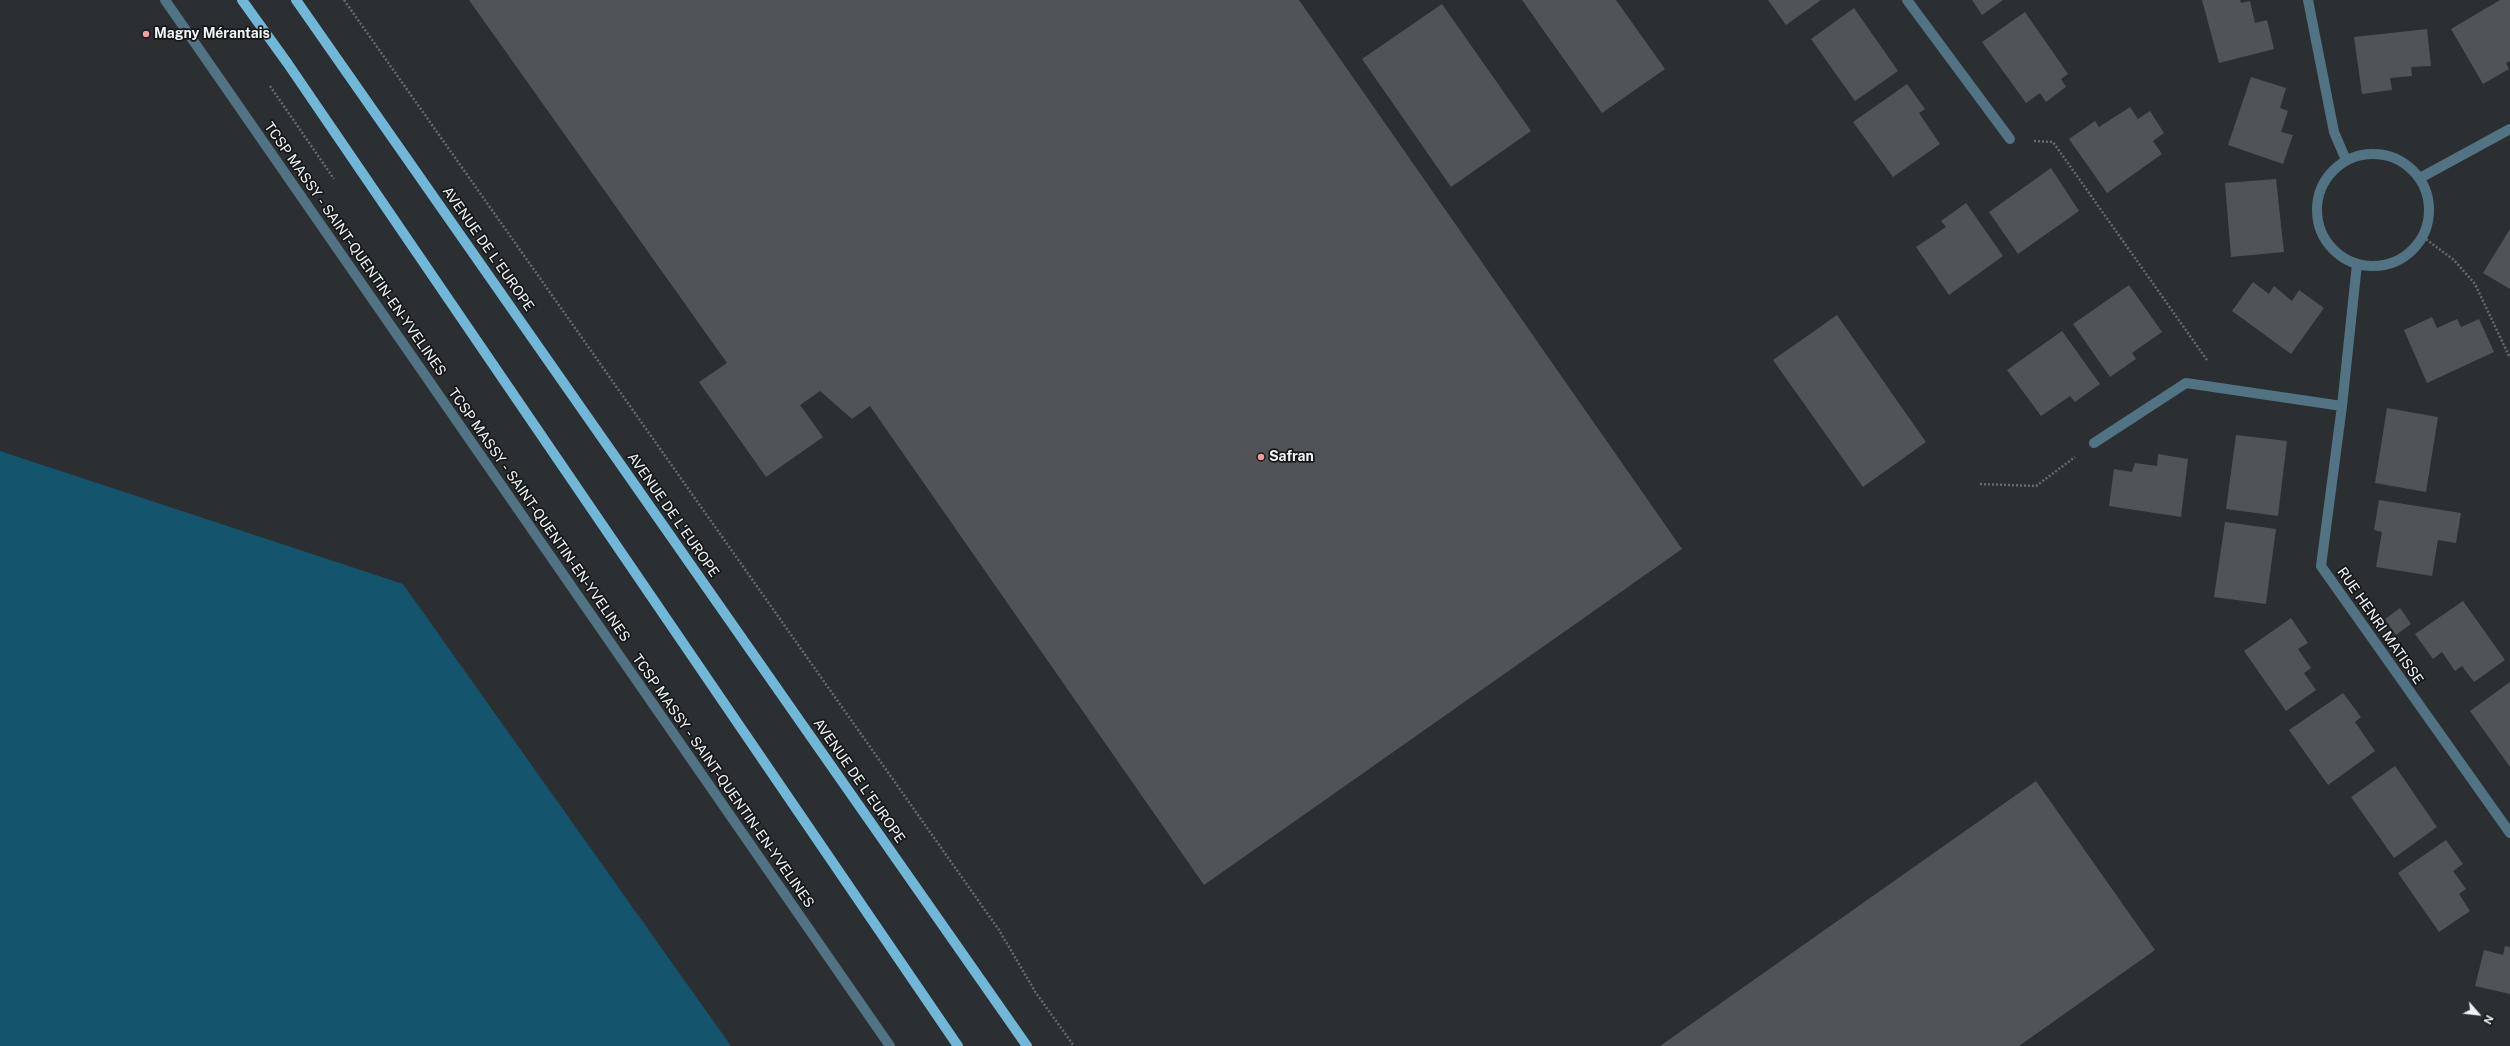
<!DOCTYPE html>
<html>
<head>
<meta charset="utf-8">
<style>
  body { margin:0 }
  #map { position:relative; width:2510px; height:1046px; overflow:hidden; background:#2c2f31; font-family:"Public Sans",sans-serif }
  canvas { display:block }
  .north { position:absolute; left:2458px; top:994px; width:40px; height:40px; -webkit-text-stroke:3px #151718; paint-order:stroke; rotate:118deg; font-size:11px; font-weight:700; line-height:16px; text-align:center; color:#f0f3f4 }
  .north::after { content:''; display:block; margin:auto; width:14px; height:18px; background:#f0f3f4; clip-path:polygon(50% 0,100% 100%,50% 72%,0 100%) }
</style>
</head>
<body>
<div id="map">
<canvas width="2510" height="1046"></canvas>
<div class="north">N</div>
</div>
<script>
const g = document.querySelector('canvas').getContext('2d');
g.lineJoin = 'round';
function fill(path, color) {
  g.fillStyle = color;
  g.fill(path, 'evenodd');
}
function toPath(rows) {
  const path = new Path2D();
  for (const r of rows) {
    if (r.length === 3) {
      path.moveTo(r[0] + r[2], r[1]);
      path.arc(r[0], r[1], r[2], 0, 2 * Math.PI);
      continue;
    }
    path.moveTo(r[0], r[1]);
    for (let i = 2; i < r.length; i += 2) path.lineTo(r[i], r[i + 1]);
  }
  return path;
}
function strokePath(path, color, width, dash) {
  g.strokeStyle = color;
  g.lineWidth = width;
  g.lineCap = dash ? 'butt' : 'round';
  g.setLineDash(dash || []);
  g.stroke(path);
}
function drawText(font, color, halo, rows, align = 'center') {
  g.font = font + ' "Public Sans",sans-serif';
  g.lineWidth = 3.5;
  g.setLineDash([]);
  g.textBaseline = 'middle';
  g.strokeStyle = halo;
  g.fillStyle = color;
  for (const [text, x, y, turn = 0] of rows) {
    g.save();
    g.translate(x, y);
    g.rotate((+turn || 0) * Math.PI / 180);
    g.textAlign = isNaN(turn) ? turn : align;
    if (halo) g.strokeText(text, 0, 0);
    g.fillText(text, 0, 0);
    g.restore();
  }
}
const green = toPath([
  [0,451,403,584,731,1046,0,1046]
]);
const building = toPath([
  [469,0,1299,0,1682,549,1204,885,870,406,852,419,820,391,800,405,823,437,766,477,699,382,727,363],
  [1522,0,1616,0,1665,69,1602,113],
  [1768,0,1821,0,1786,25],
  [1972,0,2003,0,1982,15],
  [2202,0,2240,0,2241,3,2250,1,2255,23,2267,20,2274,49,2219,63],
  [2500,0,2510,0,2510,61,2506,63,2509,69,2483,84,2451,29],
  [1442,4,1531,131,1451,187,1362,59],
  [1854,8,1898,71,1855,101,1811,39],
  [2025,12,2068,74,2061,79,2066,87,2046,102,2040,93,2026,103,1982,42],
  [2427,29,2431,66,2411,67,2412,76,2390,78,2392,90,2362,94,2354,37],
  [2251,77,2286,88,2280,108,2288,111,2281,132,2293,135,2283,164,2228,145],
  [1907,84,1925,109,1919,113,1940,144,1893,177,1853,122],
  [2130,107,2138,119,2150,111,2164,133,2153,141,2162,154,2107,193,2069,139,2095,121,2099,127],
  [2051,168,2079,211,2018,254,1989,212],
  [2276,179,2284,252,2231,257,2225,183],
  [1966,203,2003,256,1949,295,1916,247,1946,227,1941,221],
  [2510,229,2510,289,2483,273],
  [2253,282,2269,294,2274,286,2292,301,2299,290,2324,308,2291,354,2232,311],
  [2129,285,2162,332,2132,353,2136,359,2110,377,2073,324],
  [1837,315,1926,442,1863,487,1773,360],
  [2432,317,2437,328,2457,319,2461,327,2479,319,2494,352,2427,383,2404,330],
  [2062,331,2100,384,2075,402,2070,396,2041,416,2007,370],
  [2387,408,2438,417,2426,492,2375,483],
  [2236,435,2287,441,2278,516,2226,509],
  [2158,454,2188,459,2181,517,2109,506,2114,469,2132,472,2135,463,2157,466],
  [2379,500,2461,513,2456,543,2438,540,2432,576,2376,567,2382,532,2374,530],
  [2225,522,2276,529,2266,604,2214,597],
  [2463,601,2505,660,2474,682,2462,666,2455,671,2442,652,2433,659,2415,634],
  [2400,608,2411,624,2396,635,2385,619],
  [2291,618,2308,643,2298,649,2311,668,2304,673,2316,690,2286,711,2244,651],
  [2510,682,2510,767,2470,711],
  [2343,693,2361,717,2355,722,2375,751,2328,785,2289,730],
  [2395,766,2437,827,2394,858,2351,797],
  [2036,781,2155,950,2019,1046,1660,1046],
  [2446,840,2463,864,2453,871,2466,889,2459,894,2470,911,2439,932,2398,873],
  [2505,946,2510,947,2510,994,2475,986,2484,950,2503,955]
]);
const path = toPath([
  [344,0,999,930,1036,993,1074,1046],
  [270,86,334,179],
  [2034,141,2053,142,2207,360],
  [2423,237,2454,260,2475,284,2510,358],
  [1980,484,2036,486,2075,457]
]);
const minor = toPath([
  [165,0,890,1046],
  [1907,0,2010,139],
  [2308,0,2334,132,2346,160],
  [2373,210,56],
  [2420,178,2510,129],
  [2357,264,2342,406,2321,566,2510,833],
  [2094,443,2186,383,2342,406]
]);
const major = toPath([
  [242,0,288,64,958,1046],
  [296,0,1027,1046]
]);
const markers = [
  [146,34,4,"#f59b9c"],
  [1261,457,4,"#f59b9c"]
];
const poiNames = [
  ["Magny Mérantais",154,34],
  ["Safran",1269,457]
];
const streetNames = [
  ["TCSP MASSY - SAINT-QUENTIN-EN-YVELINES",355,249,55],
  ["AVENUE DE L'EUROPE",488,249,55],
  ["TCSP MASSY - SAINT-QUENTIN-EN-YVELINES",539,515,55],
  ["AVENUE DE L'EUROPE",673,515,55],
  ["RUE HENRI MATISSE",2380,626,55],
  ["TCSP MASSY - SAINT-QUENTIN-EN-YVELINES",723,781,55],
  ["AVENUE DE L'EUROPE",859,781,55]
];
fill(green, '#14546d');
fill(building, '#505456');
strokePath(path, '#676a6c', 2.5, [2, 2]);
strokePath(minor, '#527383', 10);
strokePath(major, '#70b7d8', 10);
for (const [x, y, r, color] of markers) {
  const dot = new Path2D();
  dot.arc(x, y, r, 0, 2 * Math.PI);
  g.fillStyle = color;
  g.fill(dot);
  strokePath(dot, '#151718', 1.5);
}
drawText('bold 14px', '#f0f3f4', '#151718', poiNames, 'left');
drawText('14px', '#f0f3f4', '#151718', streetNames);
</script>
</body>
</html>
